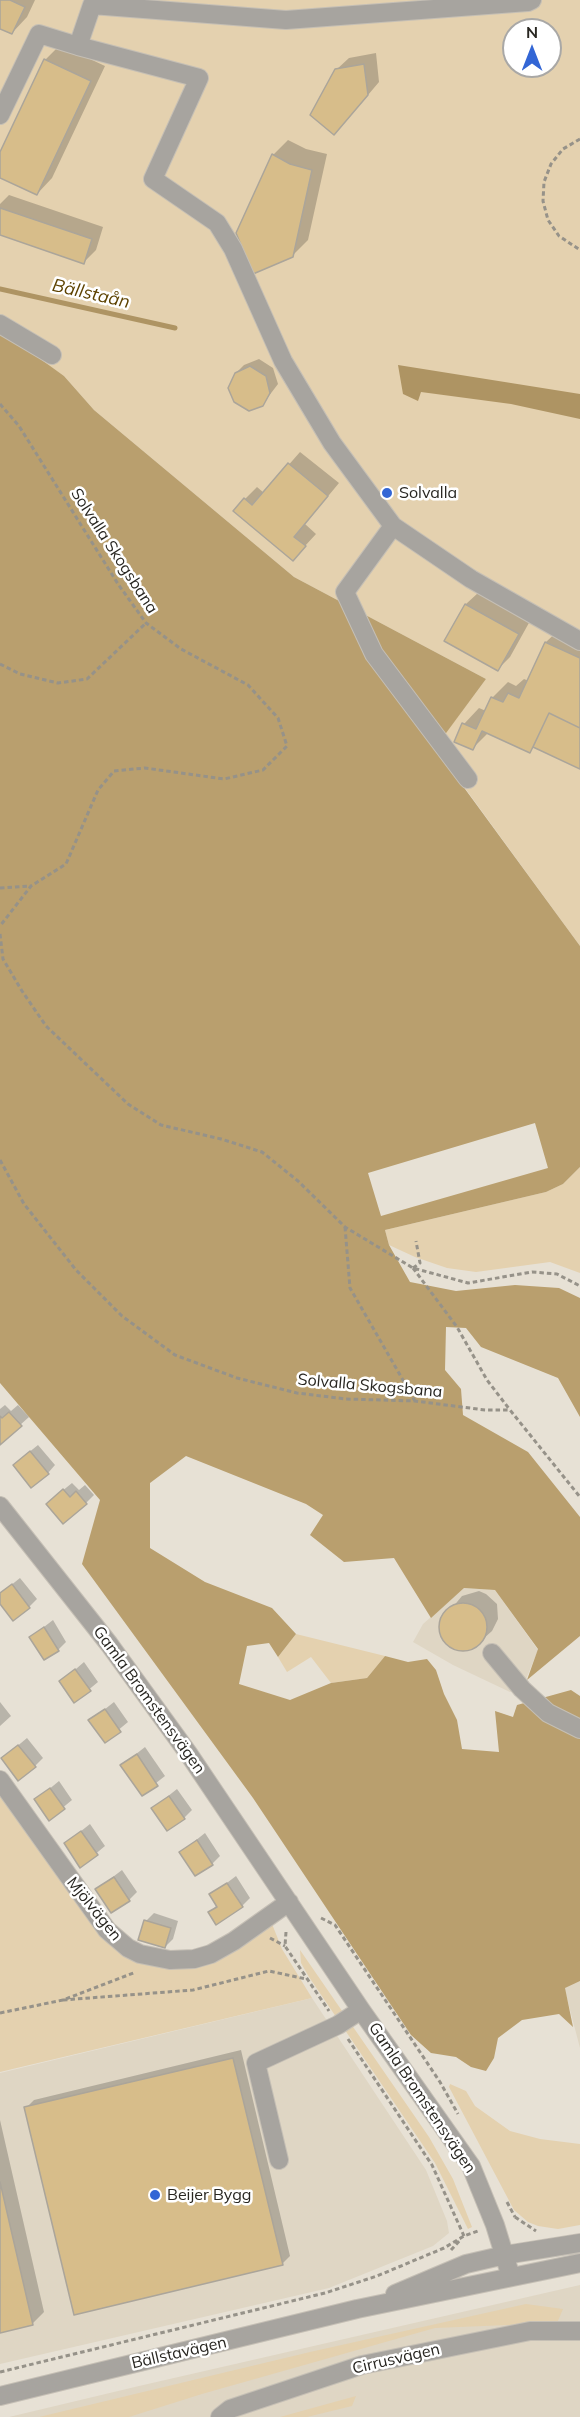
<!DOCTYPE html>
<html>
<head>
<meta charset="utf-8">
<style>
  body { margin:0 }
  #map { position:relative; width:580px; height:2417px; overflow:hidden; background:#e7e1d5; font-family:Mulish,sans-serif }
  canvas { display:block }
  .north { position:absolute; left:502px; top:18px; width:60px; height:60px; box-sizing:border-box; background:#fff; border:2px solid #a9a8a6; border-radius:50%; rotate:0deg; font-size:16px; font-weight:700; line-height:24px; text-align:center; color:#282621 }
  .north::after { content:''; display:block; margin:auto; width:21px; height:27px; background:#3366d5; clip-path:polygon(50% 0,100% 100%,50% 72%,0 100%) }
</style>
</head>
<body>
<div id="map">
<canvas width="580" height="2417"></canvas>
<div class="north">N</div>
</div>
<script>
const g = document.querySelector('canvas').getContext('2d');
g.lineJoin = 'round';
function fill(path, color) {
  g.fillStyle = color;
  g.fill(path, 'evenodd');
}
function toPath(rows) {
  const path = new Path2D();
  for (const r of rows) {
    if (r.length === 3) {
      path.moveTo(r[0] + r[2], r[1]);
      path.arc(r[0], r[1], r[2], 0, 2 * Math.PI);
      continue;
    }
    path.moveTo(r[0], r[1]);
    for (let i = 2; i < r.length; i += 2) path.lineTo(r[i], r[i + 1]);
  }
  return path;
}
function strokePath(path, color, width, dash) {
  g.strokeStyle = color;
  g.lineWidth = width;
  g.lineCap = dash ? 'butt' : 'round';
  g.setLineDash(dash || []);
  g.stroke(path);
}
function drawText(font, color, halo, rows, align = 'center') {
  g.font = font + ' Mulish,sans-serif';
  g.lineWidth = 5;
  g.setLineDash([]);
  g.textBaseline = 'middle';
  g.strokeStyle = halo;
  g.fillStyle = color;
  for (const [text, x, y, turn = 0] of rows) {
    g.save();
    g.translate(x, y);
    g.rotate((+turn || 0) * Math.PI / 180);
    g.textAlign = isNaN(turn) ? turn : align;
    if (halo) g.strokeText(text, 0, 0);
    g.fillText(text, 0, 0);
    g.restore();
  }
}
const built = toPath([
  [464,1588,495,1590,538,1650,522,1689,510,1692,453,1665,413,1642,423,1624],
  [580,1981,580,2048,564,1987],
  [312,1998,426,2170,447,2221,449,2233,433,2246,329,2288,0,2364,0,2073],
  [580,2285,580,2417,9,2417,139,2386]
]);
const green = toPath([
  [0,0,580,0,580,946,435,747,486,679,294,577,94,410,64,376,0,333],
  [514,30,550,30,550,66,514,66],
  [580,1167,580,1273,550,1262,476,1272,447,1268,415,1257,389,1245,385,1230,546,1192,563,1184],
  [296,1634,385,1656,367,1678,331,1683,311,1657,287,1672,278,1657],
  [0,1795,106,1940,132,1959,153,1966,184,1967,272,1924,282,1949,312,1998,0,2072],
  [300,1950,429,2137,453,2179,472,2227,468,2229,435,2163,309,1977,301,1963],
  [450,2084,466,2091,475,2106,510,2131,540,2139,580,2144,580,2225,558,2229,538,2226,528,2222,514,2210,449,2087],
  [526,2304,563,2309,557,2323,435,2328,202,2394,129,2417,39,2417,310,2352],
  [356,2396,352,2406,307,2417,280,2417]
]);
const forest = toPath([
  [0,333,7,335,64,376,94,410,294,577,486,679,435,748,580,946,580,1167,563,1184,546,1192,385,1230,389,1245,410,1282,456,1291,515,1285,559,1288,580,1298,580,1417,558,1378,481,1347,466,1328,446,1327,445,1370,461,1389,463,1415,528,1452,580,1517,580,1636,527,1680,538,1649,495,1590,464,1588,431,1618,394,1558,344,1562,310,1535,323,1515,306,1504,186,1456,150,1483,150,1548,205,1582,272,1608,296,1634,278,1657,269,1643,247,1646,239,1684,290,1700,331,1683,367,1678,385,1656,408,1662,427,1659,436,1670,444,1694,457,1720,462,1749,499,1752,495,1711,513,1717,517,1705,571,1690,580,1696,580,1981,565,1988,573,2027,559,2014,522,2020,498,2038,494,2058,486,2071,471,2067,456,2057,431,2053,411,2035,253,1798,82,1564,100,1500,0,1383],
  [535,1123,548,1168,381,1216,368,1173]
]);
const water = toPath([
  [398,365,580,394,580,419,511,404,421,392,418,401,403,394]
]);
const shadow = toPath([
  [0,0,35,0,27,17,12,33,0,27],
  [60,45,105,66,52,178,37,194,0,177,0,156,45,60],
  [376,53,379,82,346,121,336,70,349,58],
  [288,140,306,149,327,154,308,240,292,256,273,155],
  [9,195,103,227,96,250,84,262,0,234,0,204],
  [259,359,273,368,278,384,262,405,236,373,244,365],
  [300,452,339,483,305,524,316,534,293,559,245,499,257,487,264,493],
  [478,593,530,621,510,657,498,669,446,640,466,604],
  [562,627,580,635,580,767,535,746,530,751,489,732,472,749,456,741,464,724,479,708,486,711,492,698,508,682,516,686,524,679,529,681,546,642],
  [5,1405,11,1411,18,1405,29,1417,0,1443,0,1409],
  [38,1445,55,1465,48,1473,23,1457],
  [72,1483,79,1490,85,1485,94,1495,86,1503,56,1496],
  [20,1578,37,1599,29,1607,0,1601,0,1594],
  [479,1591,486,1594,497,1604,498,1619,492,1631,473,1648,466,1650,453,1648,444,1640,441,1633,442,1620,462,1596],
  [53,1620,66,1642,58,1650,31,1637],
  [84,1662,98,1682,75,1701,61,1682],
  [0,1702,11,1716,0,1726],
  [114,1702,128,1722,105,1741,90,1721],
  [27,1738,43,1758,35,1766,3,1758],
  [145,1747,165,1776,142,1794,122,1765],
  [59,1781,72,1800,49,1819,36,1800],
  [177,1789,192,1810,184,1818,153,1808],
  [90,1824,105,1846,81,1866,66,1843],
  [205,1833,220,1856,212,1864,181,1852],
  [122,1870,137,1892,129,1900,97,1889],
  [236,1876,250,1898,242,1906,210,1912,217,1905,211,1895],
  [154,1913,178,1921,173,1939,165,1947,146,1921],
  [241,2050,290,2256,282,2264,26,2108,34,2100],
  [0,2120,44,2312,32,2324,0,2332]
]);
const stream = toPath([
  [0,289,175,328]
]);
const building = toPath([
  [0,0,10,0,25,7,12,34,0,29,0,0],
  [44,59,91,81,37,195,0,178,0,152,44,59],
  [364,64,368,95,334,135,310,115,335,69,364,64],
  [272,154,290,164,312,170,293,257,253,274,236,233,272,154],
  [0,208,92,239,84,264,0,235,0,208],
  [250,366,266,376,270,393,263,406,249,411,234,402,228,388,235,373,250,366],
  [288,463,328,496,294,537,306,546,293,561,233,511,244,498,252,505,288,463],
  [465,604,519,634,498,671,444,641,465,604],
  [545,642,580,658,580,728,549,713,530,753,482,731,473,750,454,742,462,723,476,729,491,697,503,702,508,693,519,698,545,642],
  [549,713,580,728,580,769,533,747,549,713],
  [9,1412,22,1426,0,1445,0,1416,2,1418,9,1412],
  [30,1451,49,1474,31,1488,13,1465,30,1451],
  [63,1489,70,1497,76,1491,87,1504,63,1524,46,1504,63,1489],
  [12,1584,30,1608,13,1621,0,1604,0,1593,12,1584],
  [463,1627,24],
  [44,1627,59,1651,44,1660,29,1637,44,1627],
  [75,1669,91,1691,74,1703,59,1681,75,1669],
  [105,1709,121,1732,105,1743,88,1720,105,1709],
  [18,1745,36,1767,18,1781,1,1758,18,1745],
  [137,1754,158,1786,142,1796,120,1765,137,1754],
  [50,1788,65,1809,49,1821,34,1799,50,1788],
  [169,1796,185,1819,167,1831,151,1808,169,1796],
  [81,1831,98,1855,80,1868,64,1843,81,1831],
  [197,1840,213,1865,195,1876,179,1852,197,1840],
  [114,1877,130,1901,111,1913,95,1889,114,1877],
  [227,1883,243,1907,216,1925,208,1912,217,1907,209,1894,227,1883],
  [144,1920,171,1928,165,1948,138,1940,144,1920],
  [233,2058,283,2265,74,2315,24,2107,233,2058],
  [0,2182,33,2325,0,2333,0,2182]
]);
const path = toPath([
  [580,139,563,149,551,164,544,182,543,201,548,220,559,236,580,250],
  [0,404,19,426,118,584,146,623,181,649,248,685,278,718,287,746,263,770,224,779,145,768,114,771,98,790,66,864,31,886,0,926],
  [0,664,20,674,58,683,87,679,146,623],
  [0,888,31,886],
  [0,934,3,959,22,991,46,1026,128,1104,161,1125,221,1139,262,1152,298,1181,345,1227,413,1268,468,1283,532,1272,557,1274,580,1286],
  [0,1160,24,1204,76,1270,122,1316,175,1355,237,1378,297,1393,346,1399,415,1401,485,1410,510,1410,580,1497],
  [345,1227,350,1288,415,1401],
  [413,1268,457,1327,487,1380,510,1410],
  [413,1268,420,1263,416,1241],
  [321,1918,335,1925,440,2082,458,2114],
  [286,1932,285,1946,329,2011],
  [270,1938,285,1946],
  [63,2000,193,1990,269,1971,306,1979],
  [0,2013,63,2000,136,1972],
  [348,2039,432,2165,464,2236],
  [507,2202,515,2217],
  [515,2217,536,2231],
  [451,2250,461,2239],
  [0,2372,325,2293,377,2276,444,2248,464,2236,478,2231]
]);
const minor = toPath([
  [92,5,286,20,528,2,532,0],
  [78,46,199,78,153,179,217,223,233,249,283,361,332,443,393,526,471,579,580,641],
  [0,115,39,34,78,46,92,5],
  [0,324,52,355],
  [393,526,345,592,374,654,468,779],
  [0,1506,109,1644,188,1753,361,2010,471,2166,495,2225,511,2277],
  [492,1653,522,1689,548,1713,580,1729],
  [0,1780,107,1930,128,1948,140,1954,170,1960,194,1959,211,1954,234,1941,289,1902],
  [279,2160,256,2063,338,2025,361,2010],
  [395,2294,466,2264,505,2255,580,2243],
  [0,2396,357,2309,580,2263],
  [220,2417,230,2409,362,2365,530,2331,580,2331]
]);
const markers = [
  [387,493,6,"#3366d5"],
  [155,2195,6,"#3366d5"]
];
const poiNames = [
  ["Solvalla",399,493],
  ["Beijer Bygg",167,2195]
];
const streetNames = [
  ["Solvalla Skogsbana",114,551,57],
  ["Solvalla Skogsbana",370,1386,5],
  ["Gamla Bromstensvägen",149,1700,54],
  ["Mjölvägen",94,1909,51],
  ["Gamla Bromstensvägen",422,2098,56],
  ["Bällstavägen",179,2353,-13],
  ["Cirrusvägen",396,2359,-13]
];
const waterNames = [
  ["Bällstaån",91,294,13]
];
fill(built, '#dfd6c4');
fill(green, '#e4d1af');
fill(forest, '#b99f6e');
fill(water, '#ae9463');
fill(shadow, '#0003');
strokePath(stream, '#ae9463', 5);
fill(building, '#d7bd8a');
strokePath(building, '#aba59a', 1.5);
strokePath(minor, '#c5bfb5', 20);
strokePath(path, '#969289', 3, [4.5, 3]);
strokePath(minor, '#a7a49f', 18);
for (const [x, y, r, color] of markers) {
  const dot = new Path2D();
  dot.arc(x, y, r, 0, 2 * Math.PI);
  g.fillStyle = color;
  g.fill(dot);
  strokePath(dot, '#fff', 2);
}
drawText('16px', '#282621', '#fff', poiNames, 'left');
drawText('16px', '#282621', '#fff', streetNames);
drawText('italic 18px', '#5d4200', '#fff', waterNames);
</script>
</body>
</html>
